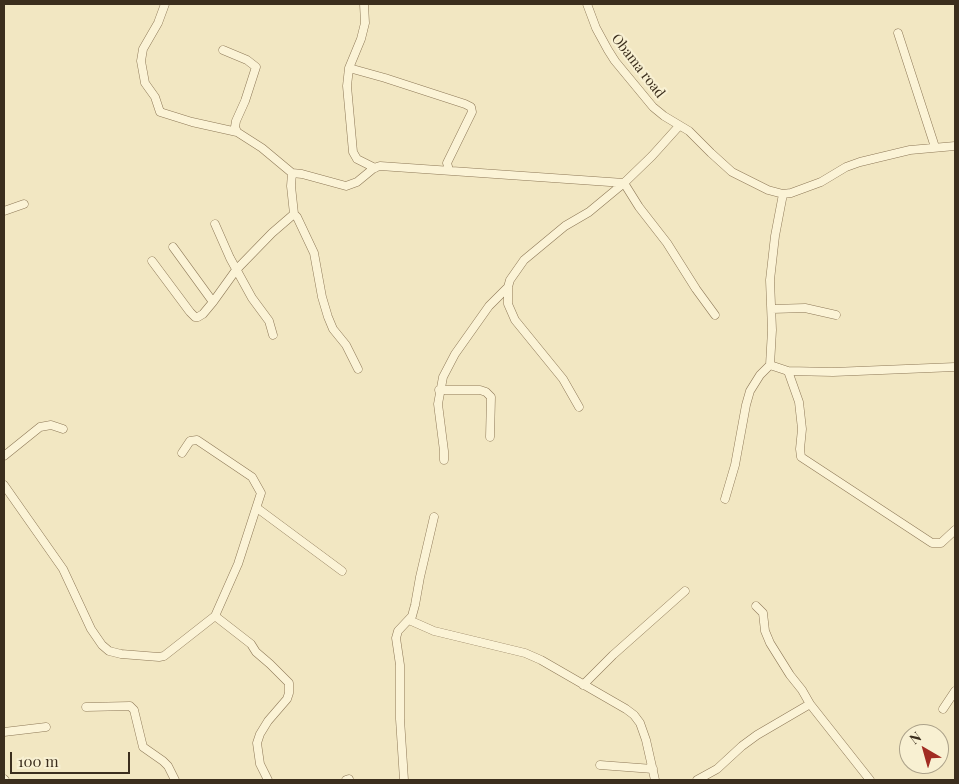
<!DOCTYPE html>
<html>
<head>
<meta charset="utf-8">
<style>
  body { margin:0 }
  #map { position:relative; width:959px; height:784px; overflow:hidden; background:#f2e7c2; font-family:"Playfair Display",serif }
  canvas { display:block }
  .frame { position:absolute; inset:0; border:5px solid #3b2e1d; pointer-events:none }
  .north { position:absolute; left:899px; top:724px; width:50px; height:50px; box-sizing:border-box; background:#f8f0d2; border:1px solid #aca28a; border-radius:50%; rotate:322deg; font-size:14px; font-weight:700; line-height:20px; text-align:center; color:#3b2e1d }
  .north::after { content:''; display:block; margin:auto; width:18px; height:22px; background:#a12c22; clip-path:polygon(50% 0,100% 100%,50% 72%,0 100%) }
  .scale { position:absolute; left:10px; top:752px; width:120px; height:22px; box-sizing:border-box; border:2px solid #3b2e1d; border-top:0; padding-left:6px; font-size:15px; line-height:18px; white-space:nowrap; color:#3b2e1d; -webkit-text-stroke:4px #f8f0d2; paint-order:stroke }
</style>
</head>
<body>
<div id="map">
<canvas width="959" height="784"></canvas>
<div class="frame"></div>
<div class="north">N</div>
<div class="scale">100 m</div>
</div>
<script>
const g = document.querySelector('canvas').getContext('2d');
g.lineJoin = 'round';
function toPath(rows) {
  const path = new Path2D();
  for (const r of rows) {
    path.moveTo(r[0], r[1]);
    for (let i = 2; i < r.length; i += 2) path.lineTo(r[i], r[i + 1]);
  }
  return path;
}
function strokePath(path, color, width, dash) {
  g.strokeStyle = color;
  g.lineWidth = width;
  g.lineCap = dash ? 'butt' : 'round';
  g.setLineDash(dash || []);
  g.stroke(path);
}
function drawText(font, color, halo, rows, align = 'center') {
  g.font = font + ' "Playfair Display",serif';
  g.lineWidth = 4.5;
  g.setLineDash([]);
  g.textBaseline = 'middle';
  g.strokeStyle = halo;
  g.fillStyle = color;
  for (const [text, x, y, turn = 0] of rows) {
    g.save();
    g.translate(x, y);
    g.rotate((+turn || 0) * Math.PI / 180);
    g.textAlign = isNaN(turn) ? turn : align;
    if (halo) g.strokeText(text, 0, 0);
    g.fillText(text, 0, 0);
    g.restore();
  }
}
const street = toPath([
  [165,4,158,23,143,49,141,61,145,83,155,97,160,112,192,122,237,132],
  [364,4,365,23,361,39,349,68,347,86,353,152,357,159,375,168],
  [587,4,596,28,608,50,615,61,653,107,664,116,689,131,711,153,732,172,768,190,783,194,791,193,821,182,846,167,860,162,910,150,955,146],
  [898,33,935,147],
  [223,50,247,60,256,67,245,101,236,121,235,127,237,132,262,148,292,173,302,174,346,186,357,182,374,168,380,166,624,183,639,207,667,243,696,289,715,315],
  [349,68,385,78,465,104,471,107,472,112,447,163,449,170],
  [292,173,291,186,294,214,297,217,314,253,322,297,328,317,333,329,346,345,358,369],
  [4,211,24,204],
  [215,224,230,258,252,298,269,321,273,335],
  [173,247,213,302],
  [152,261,190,312,195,317,198,317,203,314,213,302,236,270,272,233,294,214],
  [772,309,805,308,836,315],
  [770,365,788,371,833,372,955,367],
  [788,371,799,402,802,429,800,449,801,457,932,543,941,543,955,530],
  [439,390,480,390,486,392,491,397,490,437],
  [579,407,563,379,515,320,508,304,508,287,510,280,524,260,565,226,589,212,624,183,652,156,679,126],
  [182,453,190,441,197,440,252,477,261,493,238,564,215,616,251,644,256,652,270,664,289,683,289,693,287,699,268,721,260,734,257,743,260,764,268,780],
  [4,456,40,427,51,425,63,429],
  [444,460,444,451,438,404,443,377,455,354,489,306,508,287],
  [4,485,63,569,91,629,102,645,109,651,121,654,159,657,164,656,215,616],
  [725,499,735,465,746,405,750,391,760,375,770,365,772,330,770,280,775,236,783,194],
  [257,508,342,571],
  [756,606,763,613,765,631,770,643,790,675,802,690,810,704,870,780],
  [409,620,434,631,525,653,541,660,626,709,634,715,640,723,646,740,655,780],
  [583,685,613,655,685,591],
  [86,707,130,706,134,710,143,747,163,761,168,766,175,780],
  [943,709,955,691],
  [4,732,46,727],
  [600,765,653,769],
  [4,779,5,780],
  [346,780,349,779],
  [404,780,400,719,400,665,396,638,398,631,412,616,415,605,420,577,434,517],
  [697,780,717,769,742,746,757,735,810,704]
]);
const streetNames = [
  ["Obama road",638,66,52]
];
strokePath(street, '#8d7857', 9);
strokePath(street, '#fbf3d6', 8);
drawText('14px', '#3b2e1d', '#f8f0d2', streetNames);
</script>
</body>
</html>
